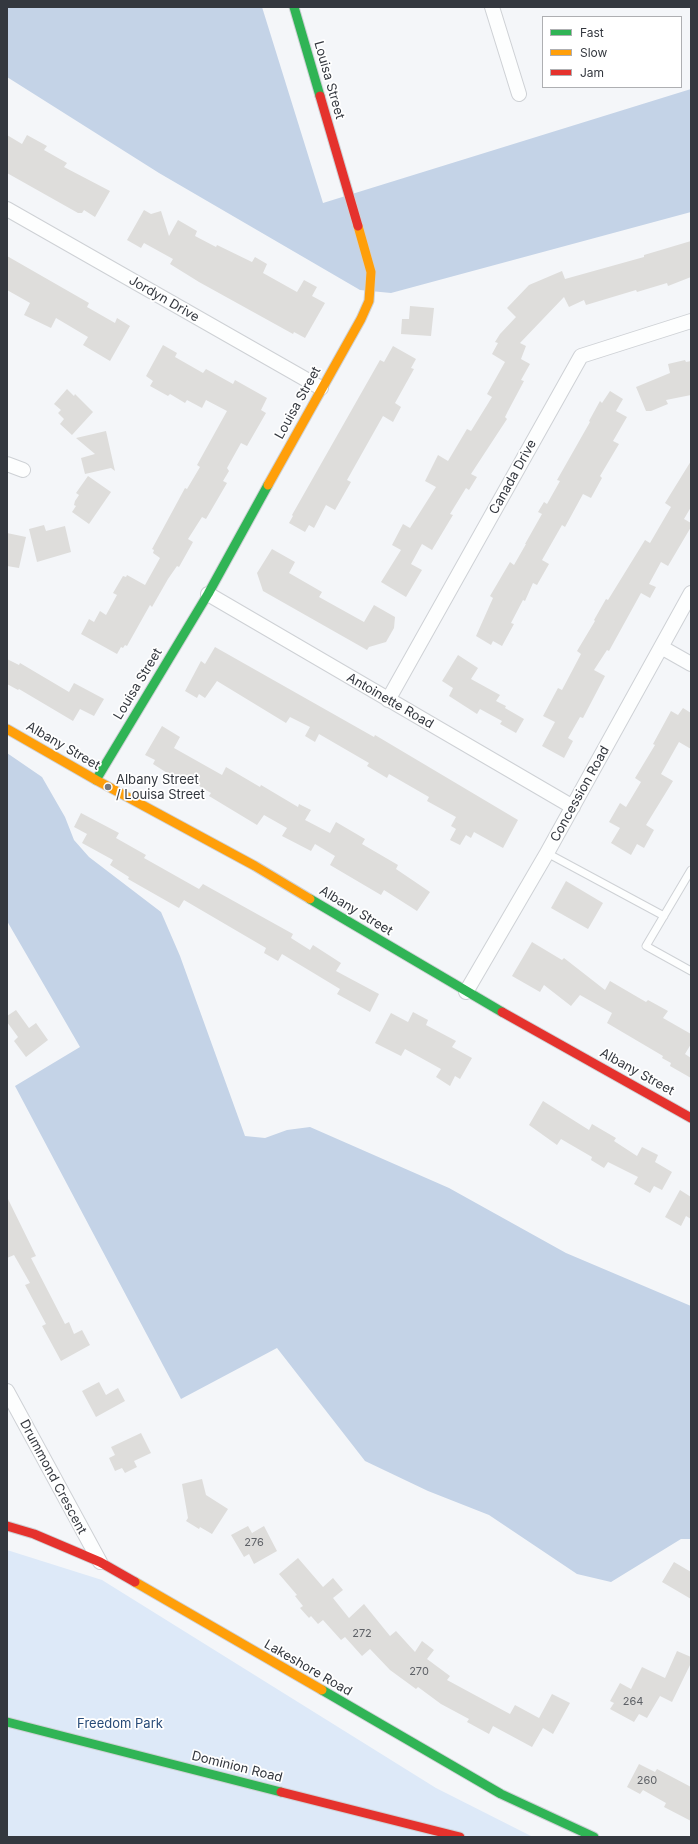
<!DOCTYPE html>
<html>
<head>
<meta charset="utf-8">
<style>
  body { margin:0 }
  #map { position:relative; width:698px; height:1844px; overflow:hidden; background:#f4f6f9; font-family:Inter,sans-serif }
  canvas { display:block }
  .frame { position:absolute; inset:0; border:8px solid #34383f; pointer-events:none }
  .legend { position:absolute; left:542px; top:16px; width:140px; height:72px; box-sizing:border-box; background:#fff; border:1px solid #aeafb2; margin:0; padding:5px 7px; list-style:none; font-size:12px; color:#34383f }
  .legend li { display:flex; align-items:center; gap:8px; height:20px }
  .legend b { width:20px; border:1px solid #aeafb2 }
</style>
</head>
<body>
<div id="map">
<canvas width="698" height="1844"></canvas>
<div class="frame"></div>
<ul class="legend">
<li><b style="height:5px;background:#30b455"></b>Fast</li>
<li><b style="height:5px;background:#ff9f0a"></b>Slow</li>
<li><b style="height:5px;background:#e5322d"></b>Jam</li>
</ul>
</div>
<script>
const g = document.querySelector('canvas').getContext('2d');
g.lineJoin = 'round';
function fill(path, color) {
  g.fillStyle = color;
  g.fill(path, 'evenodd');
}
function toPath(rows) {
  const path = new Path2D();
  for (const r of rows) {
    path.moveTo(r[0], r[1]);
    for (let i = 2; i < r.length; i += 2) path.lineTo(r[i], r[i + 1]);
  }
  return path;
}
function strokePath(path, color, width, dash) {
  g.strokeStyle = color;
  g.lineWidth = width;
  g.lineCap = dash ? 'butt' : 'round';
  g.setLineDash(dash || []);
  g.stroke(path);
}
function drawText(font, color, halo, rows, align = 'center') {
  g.font = font + ' Inter,sans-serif';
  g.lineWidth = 3.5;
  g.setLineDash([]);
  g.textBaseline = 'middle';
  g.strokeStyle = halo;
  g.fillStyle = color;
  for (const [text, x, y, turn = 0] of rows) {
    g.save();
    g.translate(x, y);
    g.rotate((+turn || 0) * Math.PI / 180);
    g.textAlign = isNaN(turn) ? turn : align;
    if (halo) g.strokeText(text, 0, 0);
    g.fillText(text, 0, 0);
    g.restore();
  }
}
const green = toPath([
  [7,1550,102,1580,436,1788,533,1837,7,1837]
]);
const forest = toPath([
  [7,7,262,7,323,203,691,89,691,212,391,293,360,290,159,173,7,77],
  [7,753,42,777,65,817,74,840,89,857,161,912,180,956,245,1136,265,1138,287,1130,310,1127,449,1188,566,1253,691,1306,691,1539,681,1539,611,1582,577,1574,489,1515,428,1491,365,1461,277,1348,181,1399,15,1086,80,1047,7,921]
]);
const building = toPath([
  [7,135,22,144,27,135,47,146,44,150,67,163,64,167,110,191,95,217,84,210,82,213,78,213,7,173],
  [144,210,151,214,161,211,169,236,178,220,197,231,195,236,216,247,217,245,252,262,255,257,267,264,263,273,297,292,304,280,317,287,312,296,325,303,305,338,294,332,293,334,199,282,170,264,173,259,144,243,141,248,127,240],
  [691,241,691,277,668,286,667,283,637,292,636,290,586,305,584,300,569,307,564,297,520,343,526,346,521,359,530,364,521,380,524,381,508,411,505,417,507,419,471,474,477,477,469,490,466,488,450,514,453,515,432,550,422,544,411,564,422,570,406,597,381,582,401,550,392,545,403,524,410,528,436,487,425,481,438,455,448,461,467,429,471,431,492,397,487,394,505,362,492,354,498,343,495,342,500,334,516,317,507,308,529,285,562,271,565,279,644,257,644,255],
  [7,256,89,303,87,307,115,323,117,318,130,326,110,361,83,345,88,337,56,318,51,328,24,315,30,303,7,290],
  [410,306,434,308,431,336,401,334,402,319,409,319],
  [163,345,177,353,175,357,203,373,206,369,233,384,235,380,267,398,261,410,266,413,247,446,241,443,227,468,229,471,223,481,227,483,206,519,202,517,188,539,193,542,179,567,177,566,168,579,152,607,150,605,127,646,125,645,123,648,121,647,117,654,81,634,89,619,94,622,100,611,106,615,117,595,113,593,123,576,126,577,127,575,145,585,160,558,153,553,154,550,152,549,185,488,187,489,200,467,197,465,227,411,206,400,202,408,187,400,185,403,170,394,168,396,150,386,153,381,146,376],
  [393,346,416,359,411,368,414,369,395,403,401,407,393,422,383,416,347,480,351,482,335,510,326,505,314,528,309,525,305,532,289,523,293,516,292,515,380,360,384,362],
  [685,360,686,362,691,361,691,395,666,400,668,404,651,411,646,411,636,387,670,373,668,364],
  [67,389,74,396,75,394,93,412,72,435,60,424,64,419,58,413,61,410,54,404],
  [610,391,623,399,616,411,627,417,613,441,619,444,600,476,602,478,591,498,583,494,565,527,562,525,542,560,549,564,537,585,533,583,525,601,523,600,511,623,514,624,502,646,493,641,491,645,476,636,493,598,490,596,510,562,514,565,526,544,525,544,542,514,538,512,544,502,547,504,560,481,557,480,590,422,589,421,600,401,602,403],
  [106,431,115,471,111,468,85,474,81,458,95,454,76,438],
  [691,461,691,507,684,519,691,523,691,527,668,566,661,562,649,584,656,587,650,598,641,593,609,651,607,650,594,670,605,676,583,718,580,717,568,738,573,741,564,758,542,746,555,722,543,716,558,688,562,690,581,654,577,651,595,621,594,620,606,599,608,600,645,540,650,543,671,507,665,503],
  [88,476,111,492,89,524,72,512,76,506,74,505,75,501,79,495,76,493],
  [44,525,46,531,65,526,71,552,37,562,29,529],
  [7,533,26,537,19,568,7,566],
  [272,549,295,562,289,573,322,592,319,597,364,622,374,605,395,617,394,628,386,642,369,647,367,650,263,591,257,573],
  [215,647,374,737,375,735,518,820,503,848,474,832,471,838,466,835,460,845,450,840,456,829,451,826,456,817,427,801,429,797,389,774,387,778,367,766,369,763,319,734,315,742,305,736,310,727,290,717,286,723,217,681,205,698,199,694,197,698,185,691,201,661,205,664],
  [458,655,478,668,471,679,500,695,496,701,506,706,505,708,524,719,516,733,500,724,502,721,480,709,477,714,449,696,453,688,442,681],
  [7,659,19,665,20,663,69,692,74,683,104,699,94,716,80,709,73,721,19,689,18,690,7,684],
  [683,708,691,713,691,749,679,742,661,774,673,781,646,825,654,830,644,848,637,844,631,855,611,843,620,828,609,822,620,803,626,807,641,782,635,778,655,745,653,744,671,711,678,715],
  [162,726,180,737,174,748,222,775,226,767,260,787,261,785,298,807,299,804,311,810,305,820,330,833,336,822,365,839,362,844,398,865,396,869,430,892,417,911,384,890,381,895,330,865,335,856,315,844,311,851,282,836,287,828,264,815,257,825,209,796,211,793,186,778,183,783,153,764,155,760,145,755],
  [81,813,119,833,116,838,146,855,144,858,199,889,203,884,293,934,291,938,310,950,313,945,341,963,336,971,379,994,370,1012,337,994,340,989,282,954,278,961,264,953,266,948,184,900,179,908,128,879,129,877,110,865,113,860,82,843,87,834,74,827],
  [566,881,603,903,588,929,551,908],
  [532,942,562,960,564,958,605,990,610,981,646,1002,648,1000,668,1011,663,1018,691,1034,691,1044,685,1054,691,1058,691,1078,670,1066,671,1063,662,1058,663,1056,607,1023,612,1013,580,995,571,1006,544,985,540,992,512,976],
  [16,1010,29,1028,36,1023,48,1040,26,1057,14,1041,18,1037,7,1022,7,1016],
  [413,1012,428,1020,426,1025,456,1041,452,1047,472,1058,460,1079,455,1076,450,1086,436,1077,441,1069,405,1049,401,1056,375,1043,391,1013,408,1022],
  [543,1101,589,1130,592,1124,616,1138,614,1141,637,1156,642,1147,658,1155,655,1162,672,1172,662,1190,654,1186,650,1193,634,1184,638,1177,608,1162,604,1168,591,1160,592,1157,561,1139,557,1145,529,1125],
  [680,1190,691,1197,691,1219,686,1216,681,1226,665,1217],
  [7,1197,36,1256,31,1258,65,1324,69,1322,74,1334,82,1330,90,1345,61,1361,42,1326,46,1324,25,1285,30,1283,14,1255,7,1258],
  [99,1382,106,1395,118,1388,125,1401,96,1417,82,1391],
  [141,1433,151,1453,134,1461,137,1467,125,1473,122,1468,115,1471,109,1458,115,1455,111,1447],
  [202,1479,206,1495,228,1509,212,1534,200,1527,199,1529,186,1521,188,1518,182,1484],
  [248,1526,252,1533,264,1526,277,1551,254,1564,249,1554,244,1557,231,1535],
  [298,1558,323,1587,333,1578,343,1590,333,1598,349,1618,364,1604,390,1636,396,1631,415,1652,422,1641,434,1650,427,1659,450,1676,447,1680,510,1714,515,1705,539,1718,552,1694,570,1703,553,1734,543,1728,532,1747,493,1726,489,1734,467,1722,469,1719,441,1704,418,1687,416,1689,390,1670,370,1649,362,1656,345,1637,341,1640,323,1620,318,1624,311,1616,309,1618,300,1608,303,1606,295,1596,297,1595,279,1574],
  [674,1562,691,1572,691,1599,662,1582],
  [677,1651,691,1657,691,1663,672,1702,660,1696,647,1718,639,1714,634,1722,610,1709,614,1703,610,1701,620,1683,631,1689,642,1667,665,1678],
  [639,1764,655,1772,657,1769,691,1787,691,1821,664,1807,666,1803,643,1790,640,1794,627,1787]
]);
const lane = toPath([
  [547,853,664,916],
  [691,870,646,946,691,971]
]);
const street = toPath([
  [492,7,519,94],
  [7,209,321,388],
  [7,464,23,470],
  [208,594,573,807],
  [661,647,691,664],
  [388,700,581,356,691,321],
  [466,992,547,853,691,593],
  [7,1391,100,1562]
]);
const fast = toPath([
  [294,7,320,96],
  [96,780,208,594,268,485],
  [310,899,502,1012],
  [322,1690,501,1794,594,1837],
  [7,1722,281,1792]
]);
const slow = toPath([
  [268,485,361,319,369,301,371,272,358,226],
  [7,729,96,780,255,866,310,899],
  [135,1582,322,1690]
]);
const jam = toPath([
  [320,96,358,226],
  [502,1012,691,1118],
  [7,1526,34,1534,100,1562,135,1582],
  [281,1792,460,1837]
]);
const markers = [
  [108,787,4,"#777a80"]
];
const numberNames = [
  ["276",254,1543],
  ["272",362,1634],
  ["270",419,1672],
  ["264",633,1702],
  ["260",647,1781]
];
const streetNames = [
  ["Louisa Street",329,80,74],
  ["Jordyn Drive",164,299,30],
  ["Louisa Street",298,403,-61],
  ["Canada Drive",513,477,-61],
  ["Louisa Street",138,684,-59],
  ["Antoinette Road",390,701,30],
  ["Albany Street",63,746,30],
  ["Concession Road",580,794,-61],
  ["Albany Street",356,911,31],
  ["Albany Street",637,1072,29],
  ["Drummond Crescent",53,1477,62],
  ["Lakeshore Road",308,1668,30],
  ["Dominion Road",237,1767,14]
];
const poiNames = [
  ["Albany Street",116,780],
  ["/ Louisa Street",116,795]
];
const parkNames = [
  ["Freedom Park",120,1724]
];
fill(green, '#dde9f8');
fill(forest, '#c4d3e7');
fill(building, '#dedddb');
strokePath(lane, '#ced1d5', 9);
strokePath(street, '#ced1d5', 16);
strokePath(fast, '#ced1d5', 11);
strokePath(slow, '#ced1d5', 11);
strokePath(jam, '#ced1d5', 11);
strokePath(lane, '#fdfefe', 7);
strokePath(street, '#fdfefe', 14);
strokePath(fast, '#30b455', 9);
strokePath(slow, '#ff9f0a', 9);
strokePath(jam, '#e5322d', 9);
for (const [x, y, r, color] of markers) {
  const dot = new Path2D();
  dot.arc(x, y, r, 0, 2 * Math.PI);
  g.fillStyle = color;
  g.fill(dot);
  strokePath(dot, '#fff', 1.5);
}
drawText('11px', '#5e6166', null, numberNames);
drawText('13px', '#34383f', '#fff', streetNames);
drawText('13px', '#34383f', '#fff', poiNames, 'left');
drawText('13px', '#274b78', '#fff', parkNames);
</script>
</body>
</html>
